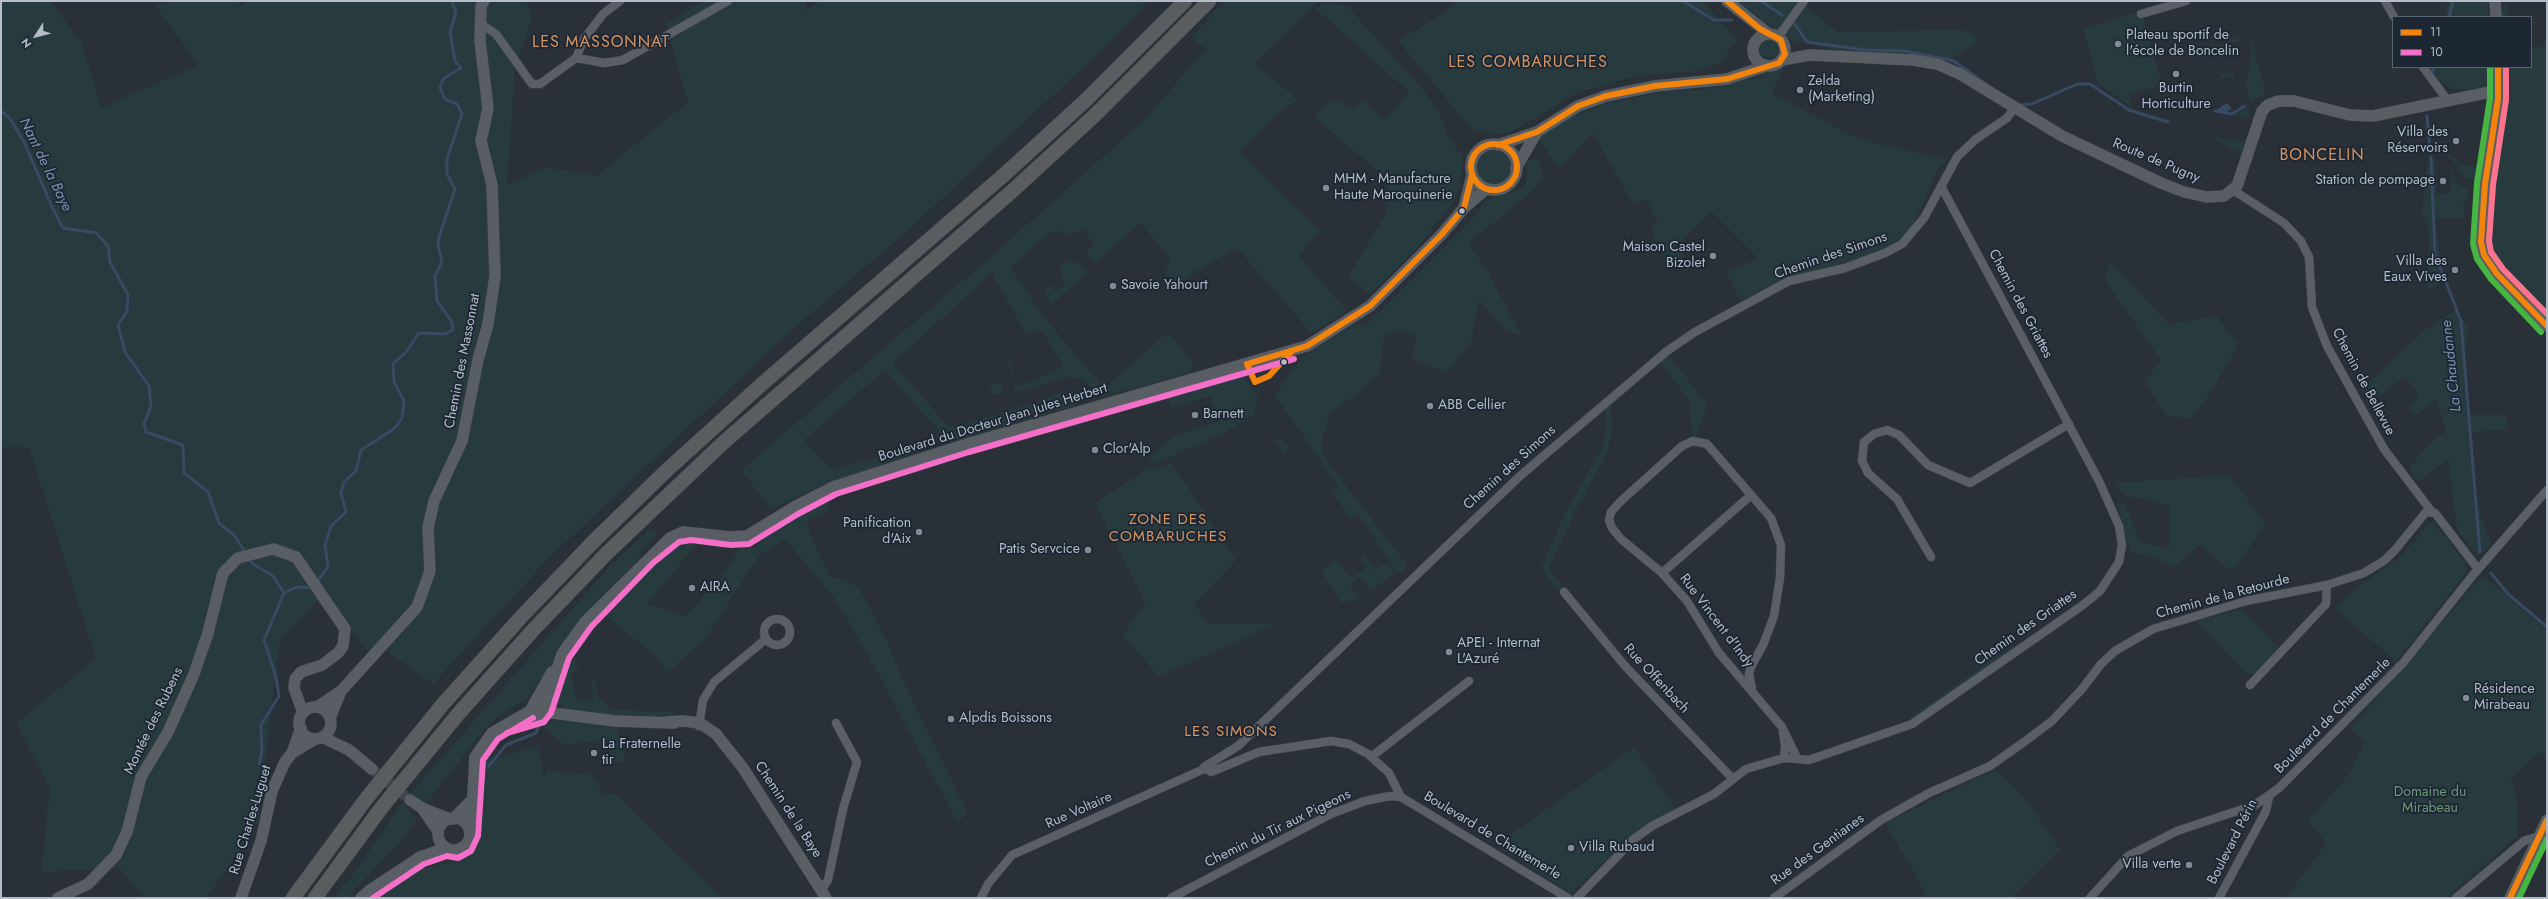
<!DOCTYPE html>
<html>
<head>
<meta charset="utf-8">
<style>
  body { margin:0 }
  #map { position:relative; width:2548px; height:899px; overflow:hidden; background:#2a3038; font-family:Jost,sans-serif }
  canvas { display:block }
  .frame { position:absolute; inset:0; border:2px solid #b4bcc9; pointer-events:none }
  .legend { position:absolute; left:2392px; top:16px; width:140px; height:52px; box-sizing:border-box; background:#1d2633; border:1px solid #59626f; margin:0; padding:5px 7px; list-style:none; font-size:12px; color:#b4bcc9 }
  .legend li { display:flex; align-items:center; gap:8px; height:20px }
  .legend b { width:20px; border:1px solid #59626f }
  .north { position:absolute; left:16px; top:16px; width:40px; height:40px; -webkit-text-stroke:3px #1d2633; paint-order:stroke; rotate:234deg; font-size:11px; font-weight:700; line-height:16px; text-align:center; color:#b4bcc9 }
  .north::after { content:''; display:block; margin:auto; width:14px; height:18px; background:#b4bcc9; clip-path:polygon(50% 0,100% 100%,50% 72%,0 100%) }
</style>
</head>
<body>
<div id="map">
<canvas width="2548" height="899"></canvas>
<div class="frame"></div>
<ul class="legend">
<li><b style="height:5px;background:#f2840d"></b>11</li>
<li><b style="height:5px;background:#f46fc8"></b>10</li>
</ul>
<div class="north">N</div>
</div>
<script>
const g = document.querySelector('canvas').getContext('2d');
g.lineJoin = 'round';
function fill(path, color) {
  g.fillStyle = color;
  g.fill(path, 'evenodd');
}
function toPath(rows) {
  const path = new Path2D();
  for (const r of rows) {
    if (r.length === 3) {
      path.moveTo(r[0] + r[2], r[1]);
      path.arc(r[0], r[1], r[2], 0, 2 * Math.PI);
      continue;
    }
    path.moveTo(r[0], r[1]);
    for (let i = 2; i < r.length; i += 2) path.lineTo(r[i], r[i + 1]);
  }
  return path;
}
function strokePath(path, color, width, dash) {
  g.strokeStyle = color;
  g.lineWidth = width;
  g.lineCap = dash ? 'butt' : 'round';
  g.setLineDash(dash || []);
  g.stroke(path);
}
function drawText(font, color, halo, rows, align = 'center') {
  g.font = font + ' Jost,sans-serif';
  g.lineWidth = 3.5;
  g.setLineDash([]);
  g.textBaseline = 'middle';
  g.strokeStyle = halo;
  g.fillStyle = color;
  for (const [text, x, y, turn = 0] of rows) {
    g.save();
    g.translate(x, y);
    g.rotate((+turn || 0) * Math.PI / 180);
    g.textAlign = isNaN(turn) ? turn : align;
    if (halo) g.strokeText(text, 0, 0);
    g.fillText(text, 0, 0);
    g.restore();
  }
}
const green = toPath([
  [1,1,51,1,82,43,101,108,198,65,156,6,165,1,238,1,241,6,247,1,526,1,532,17,515,70,507,185,546,167,596,176,688,102,666,24,703,1,805,1,806,11,819,1,1149,1,1117,36,906,232,793,329,550,557,433,684,378,645,375,648,366,650,346,622,317,601,280,641,258,822,217,883,205,898,145,898,119,868,41,872,50,789,16,723,96,659,29,447,1,447],
  [1223,1,1319,1,1255,63,1298,100,1281,111,1240,153,1320,230,1299,256,1347,311,1311,333,1237,248,1195,272,1176,287,1164,273,1170,263,1167,254,1140,223,1095,264,1085,252,1093,248,1087,231,1077,231,1065,235,1055,230,1046,236,1011,267,1043,316,1104,388,1165,335,1171,336,1192,360,1191,373,1101,397,1081,378,1064,377,1021,392,1015,390,1013,380,1019,387,1063,367,1043,331,1026,334,992,273,893,363,949,427,993,416,1063,392,1072,391,1077,396,1078,400,1075,405,949,443,885,370,804,440,833,470,914,447,920,442,922,446,918,452,823,485,771,509,741,470,986,261,1142,122,1206,49,1191,38],
  [1457,1,1703,1,1737,40,1722,62,1691,72,1637,76,1579,92,1506,135,1473,131,1398,41,1442,14],
  [1736,1,1807,1,1806,6,1837,32,1952,30,1968,31,1980,41,1944,63,1831,49,1793,41],
  [2449,1,2488,1,2488,17,2444,17],
  [1325,3,1337,3,1349,8,1422,88,1440,113,1447,135,1463,157,1460,186,1454,201,1416,249,1370,294,1348,277,1387,212,1387,179,1314,117,1332,98,1354,109,1363,100,1385,120,1409,92,1316,9],
  [2504,4,2508,4,2509,17,2501,17],
  [2141,11,2162,85,2128,95,2133,108,2098,84,2083,29],
  [2250,36,2266,92,2250,102,2246,85,2251,56],
  [2241,37,2242,41,2229,43,2223,48,2211,46,2211,43,2222,45,2226,41],
  [1769,49,9],
  [2531,47,2547,47,2547,319,2494,267,2483,247,2504,67,2531,67],
  [2429,67,2488,67,2488,83,2480,89,2453,89,2437,79],
  [1783,68,1772,94,1859,139,1947,160,1938,169,1911,231,1877,253,1785,279,1741,301,1727,273,1758,258,1712,212,1682,240,1684,257,1681,268,1667,261,1651,229,1657,220,1647,200,1632,202,1593,133,1559,168,1538,138,1571,116,1612,102,1666,91,1706,89,1763,77,1763,72],
  [2232,72,2235,74,2234,79,2230,77,2221,79,2220,75],
  [2249,107,2249,118,2235,116,2235,115],
  [2215,137,2244,142,2241,154,2214,139],
  [2431,147,2451,155,2461,164,2484,169,2482,181,2465,178,2450,157],
  [1494,168,18],
  [1539,157,1543,178,1531,193,1468,243,1487,270,1522,336,1505,330,1479,300,1471,343,1446,373,1412,358,1417,334,1397,331,1384,336,1380,372,1357,395,1331,411,1321,443,1324,450,1321,453,1408,566,1398,574,1358,514,1351,519,1332,493,1339,488,1275,395,1300,359,1310,351,1354,325,1367,324,1472,219,1485,201,1498,195,1515,192,1526,185,1527,161],
  [2435,157,2437,194,2451,194,2451,171,2460,185,2470,190,2467,200,2463,200,2465,218,2440,218,2435,220,2444,282,2428,289,2429,229,2422,214,2427,164],
  [2476,190,2480,190,2477,228,2472,227],
  [1070,259,1073,264,1077,261,1087,273,1052,304,1046,297,1046,290,1051,284,1054,291,1065,285,1058,267],
  [2111,262,2169,324,2217,316,2238,345,2211,392,2191,418,2166,416,2145,382,2161,360,2104,279],
  [2456,309,2468,328,2465,355,2469,415,2506,415,2508,430,2469,432,2475,488,2481,517,2491,544,2477,556,2457,529,2448,459,2418,482,2409,468,2429,444,2446,431,2436,399,2415,416,2409,410,2419,394,2405,377,2368,404,2361,389,2426,329],
  [1668,354,1708,405,1695,437,1692,437,1689,400,1659,361],
  [1007,356,1014,371,1012,373,1005,357],
  [1238,367,1257,397,1254,415,1226,432,1152,465,1150,459,1161,445,1179,434,1219,422,1211,396,1171,408,1168,399,1145,408,1143,396],
  [997,389,6],
  [1610,401,1613,426,1607,453,1576,510,1549,568,1563,587,1557,590,1541,568,1565,514,1603,445,1607,422,1604,407],
  [1282,437,1291,450,1284,455,1275,441],
  [1172,463,1236,560,1195,604,1207,623,1276,624,1159,677,1123,635,1145,602,1095,503,1146,470],
  [2230,475,2266,525,2232,571,2199,545,2174,567,2158,559,2131,552,2117,504,2125,503,2140,542,2169,548,2170,507,2147,499,2124,496,2116,483],
  [824,498,831,509,807,521,809,532,831,577,847,580,855,585,862,594,887,640,894,661,967,812,958,823,868,655,834,598,785,539,759,556,705,639,666,674,659,659,604,614,612,607,620,594,680,536,697,544,647,604,685,616,724,575,740,547,756,547,758,553,757,541],
  [2430,523,2435,524,2464,561,2466,568,2465,574,2396,662,2335,608,2362,584,2401,556],
  [649,530,658,532,641,552,634,568,623,584,539,681,527,699,498,716,484,730,425,805,416,795,409,797,405,802,406,808,417,819,403,839,347,898,333,898,355,872,401,804,611,565],
  [1365,556,1375,570,1387,562,1395,573,1371,591,1360,577,1350,585,1360,598,1341,603,1321,571,1336,559,1350,578,1367,568,1361,559],
  [2483,575,2547,630,2547,753,2538,753,2511,779,2517,800,2517,837,2446,898,2286,898,2326,843,2308,821,2350,773,2364,741,2350,729],
  [2241,609,2280,649,2254,674,2246,673,2196,621],
  [2027,639,1910,720,1921,709,1996,657],
  [569,659,575,661,577,666,576,671,571,673,577,702,594,699,591,681,596,680,598,696,612,710,675,712,670,729,617,728,626,761,612,763,607,740,565,745,539,724,593,713,568,709,557,702,554,693,564,660],
  [539,745,544,777,547,770,592,775,603,793,616,794,721,898,373,898,415,870,454,862,471,855,481,833,479,779,483,754,501,757],
  [1634,747,1676,810,1631,837,1571,893,1496,845],
  [1996,769,2029,803,2060,849,2011,898,1926,898,1912,869,1885,823]
]);
const water = toPath([
  [2227,103,2232,109,2224,112,2217,111,2216,110]
]);
const stream = toPath([
  [1683,1,1714,20,1732,20],
  [1761,1,1782,15],
  [2449,17,2453,1],
  [1794,23,1807,42,1866,50,1905,51,1954,61,1986,84],
  [2432,73,2434,67],
  [2020,105,2032,104,2077,84,2090,84,2129,110,2168,122],
  [1,111,9,117,24,142,52,207,63,228,96,233,108,246,110,262,128,295,127,311,118,325,125,352,149,386,151,406,144,424,146,432,183,445,184,473,208,492,219,523,234,535,253,564,273,576,284,593,264,640,276,677,279,696,261,725,262,751,259,763,266,772],
  [2215,111,2232,114,2245,106],
  [2427,116,2430,151],
  [2431,157,2435,254,2461,321,2480,552],
  [2491,573,2508,594,2547,627],
  [317,582,328,567,325,545,331,526,346,512,341,493,344,482,356,471,361,450,395,428,402,418,404,401,394,382,393,364,407,351,418,334,423,333,445,334,453,330,452,322,437,301,435,276,442,262,438,246,439,237,455,189,447,174,447,159,462,114,457,104,445,99,440,88,443,79,461,68,455,61,450,32,456,13,452,1],
  [284,593,297,587,314,588],
  [489,766,506,745,536,733,539,724]
]);
const secondaryTunnel = toPath([
  [372,769,410,800]
]);
const street = toPath([
  [2385,1,2394,17],
  [2141,14,2186,1],
  [481,24,496,34,532,84,540,84,576,58,584,39,603,14,620,1],
  [1778,37,1804,1],
  [576,58,605,63,623,60,728,1],
  [2423,67,2448,101],
  [2233,190,2284,223,2301,241,2309,257,2312,307,2327,346,2384,449,2432,512],
  [1931,557,1897,499,1868,473,1862,461,1864,442,1874,434,1887,430,1899,435,1928,465,1970,483,2069,424],
  [1662,573,1750,496],
  [1564,592,1625,666,1733,779],
  [777,632,13],
  [2250,685,2326,604,2327,585],
  [1752,688,1749,674,1751,667,1763,645,1774,616,1780,578,1781,545,1771,518,1707,444,1693,441,1682,446,1621,501,1611,512,1609,520,1612,528,1621,539,1662,573,1687,601,1719,653,1782,727,1797,758],
  [699,726,703,700,714,682,766,639],
  [1783,732,1785,745,1784,758],
  [1371,757,1469,681],
  [1401,797,1389,773,1368,754,1349,744,1331,741,1259,752,1211,772,1204,767,1238,746,1520,476,1667,351,1695,332,1789,281,1845,268,1885,253,1902,244,1924,218,1957,157,1976,139,2007,118,2014,108],
  [822,889,828,880,843,809,857,762,836,723],
  [981,898,988,884,1012,855,1204,769],
  [1171,898,1331,814,1365,801,1390,796,1401,797,1568,898],
  [1577,898,1634,839,1652,826,1714,794,1746,769,1784,758,1809,760,1912,724,2083,605,2100,591,2119,562,2122,545,2119,526,2099,481,1941,186],
  [1774,898,1881,820,1929,793,1990,766,2024,742,2052,721,2082,689,2101,664,2115,651,2153,629,2246,601,2327,585,2364,573,2385,560,2395,550,2426,512,2435,513,2478,569],
  [2090,898,2128,856,2177,831,2255,805,2279,788,2403,663,2473,575,2547,490],
  [2219,898,2266,811,2269,797],
  [2456,898,2524,841,2539,836]
]);
const secondary = toPath([
  [1727,1,1769,34],
  [2495,1,2496,17],
  [1769,50,16],
  [1782,60,1810,55,1913,60,1937,64,1960,74,2062,136,2161,183,2184,192,2207,197,2224,196,2237,186,2262,111,2268,105,2279,101,2294,101,2350,115,2373,116,2490,92,2497,95],
  [2498,67,2498,99,2485,184,2481,242,2484,255,2497,274,2547,326],
  [1494,167,23],
  [1498,145,1537,132,1578,106,1606,96,1655,86,1727,79,1766,66],
  [1516,168,1537,132],
  [1464,208,1486,189],
  [317,707,341,691,417,607,430,571,428,528,434,501,462,441,478,360,488,324,495,276,492,185,481,141,488,108,480,41,481,6,484,1],
  [315,723,16],
  [537,711,615,721,674,723],
  [538,717,544,710,562,654,585,622,670,538,683,532,731,537,747,536,794,507,833,487,967,444,1307,346,1370,306,1442,234,1464,208,1472,175],
  [330,718,341,691],
  [667,722,683,721,700,723,716,734,743,768,826,898],
  [322,737,349,750,372,769],
  [292,753,315,739],
  [410,800,422,808,450,819],
  [422,808,438,831],
  [454,834,16],
  [453,819,471,801],
  [469,829,472,813,475,757,492,733,530,711,552,672],
  [58,898,88,884,116,855,127,832,141,777,168,732,194,674,208,633,223,573,238,558,273,549,296,557,345,629,343,646,338,653,322,665,301,672,295,679,294,688,303,713],
  [241,898,261,841,272,791,285,762,292,753,301,728],
  [361,898,370,890,420,857,446,848],
  [2510,898,2547,820]
]);
const highway = toPath([
  [293,898,366,799,443,704,522,616,593,542,666,471,762,384,1005,174,1086,100,1185,1],
  [315,898,382,807,459,713,534,629,606,554,724,442,1010,193,1095,115,1209,1]
]);
const bus1 = toPath([
  [2498,67,2498,99,2485,184,2481,242,2484,255,2497,274,2547,326],
  [1494,167,23],
  [1498,145,1537,132,1578,106,1606,96,1655,86,1727,79,1779,63,1785,54,1781,40,1760,29,1727,1],
  [1292,351,1269,376,1255,382,1247,364,1307,346,1370,306,1442,234,1464,208,1472,175],
  [2510,898,2547,820]
]);
const bus2 = toPath([
  [507,733,544,722,551,713,569,658,591,627,653,563,679,542,691,540,731,545,749,544,798,514,836,494,969,452,1294,359],
  [373,898,424,864,447,856,458,858,471,851,478,836,483,760,498,739,533,718]
]);
const bus3 = toPath([
  [2490,67,2490,98,2477,183,2473,244,2477,259,2491,279,2541,332],
  [2519,898,2547,839]
]);
const bus4 = toPath([
  [2506,67,2506,100,2493,185,2489,241,2491,252,2503,269,2547,314]
]);
const markers = [
  [2118,44,4,"#848b96"],
  [2176,74,4,"#848b96"],
  [1800,90,4,"#848b96"],
  [2456,141,4,"#848b96"],
  [2443,181,4,"#848b96"],
  [1326,188,4,"#848b96"],
  [1462,211,3.5,"#b4bcc9"],
  [1713,256,4,"#848b96"],
  [2455,270,4,"#848b96"],
  [1113,286,4,"#848b96"],
  [1284,362,3.5,"#b4bcc9"],
  [1430,406,4,"#848b96"],
  [1195,415,4,"#848b96"],
  [1095,450,4,"#848b96"],
  [919,532,4,"#848b96"],
  [1088,550,4,"#848b96"],
  [692,588,4,"#848b96"],
  [1449,652,4,"#848b96"],
  [2466,698,4,"#848b96"],
  [951,719,4,"#848b96"],
  [594,753,4,"#848b96"],
  [1571,848,4,"#848b96"],
  [2189,865,4,"#848b96"]
];
const poiNames = [
  ["Plateau sportif de",2126,36],
  ["l'école de Boncelin",2126,52],
  ["Zelda",1808,82],
  ["(Marketing)",1808,98],
  ["Burtin",2176,89,"center"],
  ["Horticulture",2176,105,"center"],
  ["Villa des",2448,133,"right"],
  ["Réservoirs",2448,149,"right"],
  ["MHM - Manufacture",1334,180],
  ["Haute Maroquinerie",1334,196],
  ["Station de pompage",2435,181,"right"],
  ["Maison Castel",1705,248,"right"],
  ["Bizolet",1705,264,"right"],
  ["Villa des",2447,262,"right"],
  ["Eaux Vives",2447,278,"right"],
  ["Savoie Yahourt",1121,286],
  ["ABB Cellier",1438,406],
  ["Barnett",1203,415],
  ["Clor'Alp",1103,450],
  ["Panification",911,524,"right"],
  ["d'Aix",911,540,"right"],
  ["Patis Servcice",1080,550,"right"],
  ["AIRA",700,588],
  ["APEI - Internat",1457,644],
  ["L'Azuré",1457,660],
  ["Résidence",2474,690],
  ["Mirabeau",2474,706],
  ["Alpdis Boissons",959,719],
  ["La Fraternelle",602,745],
  ["tir",602,761],
  ["Villa Rubaud",1579,848],
  ["Villa verte",2181,865,"right"]
];
const streetNames = [
  ["Route de Pugny",2156,161,23],
  ["Chemin des Simons",1831,256,-19],
  ["Chemin des Griattes",2020,304,62],
  ["Chemin des Massonnat",463,361,-79],
  ["Chemin de Bellevue",2363,382,62],
  ["Boulevard du Docteur Jean Jules Herbert",993,423,-17],
  ["Chemin des Simons",1510,468,-42],
  ["Chemin de la Retourde",2223,597,-15],
  ["Rue Vincent d'Indy",1716,621,53],
  ["Chemin des Griattes",2026,628,-35],
  ["Rue Offenbach",1656,679,47],
  ["Boulevard de Chantemerle",2333,716,-45],
  ["Montée des Rubens",154,721,-64],
  ["Chemin de la Baye",788,810,57],
  ["Rue Voltaire",1079,811,-24],
  ["Rue Charles-Luguet",251,820,-73],
  ["Chemin du Tir aux Pigeons",1278,829,-26],
  ["Boulevard de Chantemerle",1492,836,31],
  ["Boulevard Périn",2233,842,-63],
  ["Rue des Gentianes",1818,850,-36]
];
const parkNames = [
  ["Domaine du",2430,793],
  ["Mirabeau",2430,809]
];
const waterNames = [
  ["Nant de la Baye",45,165,64],
  ["La Chaudanne",2452,366,-96]
];
const neighbourhoodNames = [
  ["ZONE DES",1168,520],
  ["COMBARUCHES",1168,537],
  ["LES SIMONS",1231,732]
];
const quarterNames = [
  ["LES MASSONNAT",601,43],
  ["LES COMBARUCHES",1528,63],
  ["BONCELIN",2322,156]
];
fill(green, '#273a3e');
fill(water, '#384963');
strokePath(stream, '#384963', 3);
strokePath(secondaryTunnel, '#3f454e', 11, [11, 5.5]);
strokePath(street, '#484c53', 9);
strokePath(secondary, '#484c53', 12);
strokePath(highway, '#474c53', 15);
strokePath(street, '#5a5e66', 8);
strokePath(secondary, '#595d64', 11);
strokePath(highway, '#5a5d60', 14);
strokePath(bus1, '#f2840d', 6);
strokePath(bus2, '#f46fc8', 6);
strokePath(bus3, '#47b542', 6);
strokePath(bus4, '#fc738d', 6);
for (const [x, y, r, color] of markers) {
  const dot = new Path2D();
  dot.arc(x, y, r, 0, 2 * Math.PI);
  g.fillStyle = color;
  g.fill(dot);
  strokePath(dot, '#1d2633', 1.5);
}
drawText('14px', '#b4bcc9', '#1d2633', poiNames, 'left');
drawText('14px', '#b4bcc9', '#1d2633', streetNames);
drawText('14px', '#6b9a76', '#1d2633', parkNames);
drawText('italic 15px', '#7c92b1', '#1d2633', waterNames);
g.letterSpacing = '1px';
drawText('15px', '#d59563', '#1d2633', neighbourhoodNames);
g.letterSpacing = '0px';
g.letterSpacing = '1px';
drawText('16px', '#d59563', '#1d2633', quarterNames);
g.letterSpacing = '0px';
</script>
</body>
</html>
